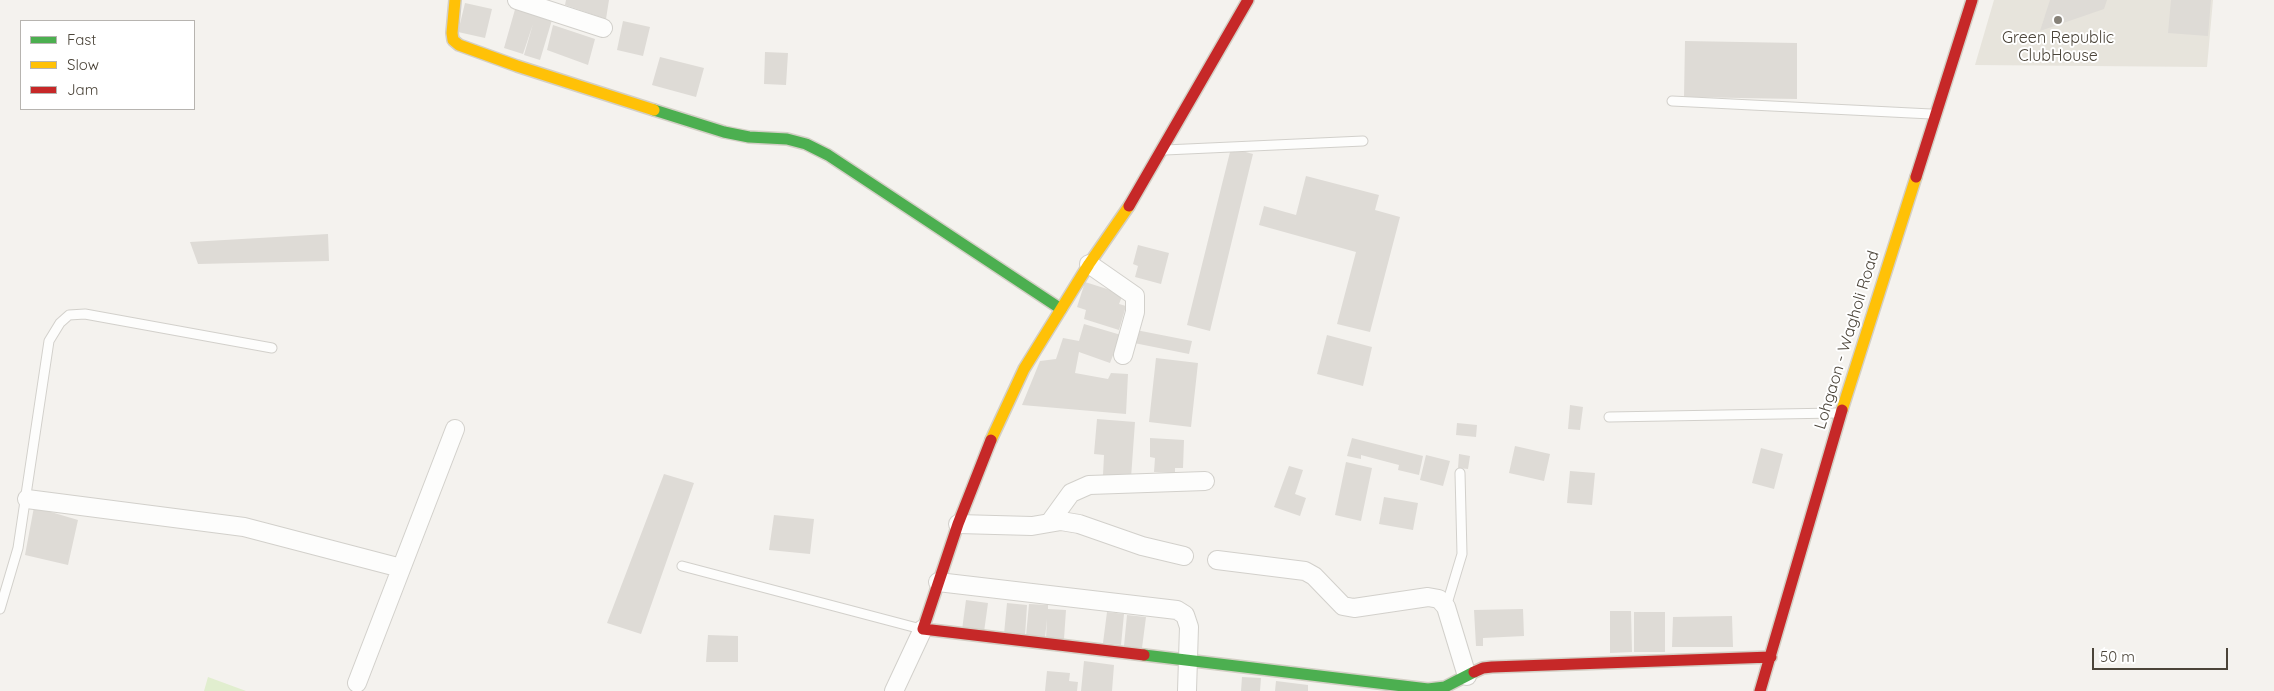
<!DOCTYPE html>
<html>
<head>
<meta charset="utf-8">
<style>
  body { margin:0 }
  #map { position:relative; width:2274px; height:691px; overflow:hidden; background:#f4f2ee; font-family:Quicksand,sans-serif }
  canvas { display:block }
  .legend { position:absolute; left:20px; top:20px; width:175px; height:90px; box-sizing:border-box; background:#fff; border:1px solid #b7b4b0; margin:0; padding:6px 9px; list-style:none; font-size:15px; color:#4b4439 }
  .legend li { display:flex; align-items:center; gap:10px; height:25px }
  .legend b { width:25px; border:1px solid #b7b4b0 }
  .scale { position:absolute; left:2092px; top:648px; width:136px; height:22px; box-sizing:border-box; border:2px solid #4b4439; border-top:0; padding-left:6px; font-size:15px; line-height:18px; white-space:nowrap; color:#4b4439; -webkit-text-stroke:4px #fff; paint-order:stroke }
</style>
</head>
<body>
<div id="map">
<canvas width="2274" height="691"></canvas>
<ul class="legend">
<li><b style="height:6px;background:#4caf50"></b>Fast</li>
<li><b style="height:6px;background:#ffc107"></b>Slow</li>
<li><b style="height:6px;background:#c62828"></b>Jam</li>
</ul>
<div class="scale">50 m</div>
</div>
<script>
const g = document.querySelector('canvas').getContext('2d');
g.lineJoin = 'round';
function fill(path, color) {
  g.fillStyle = color;
  g.fill(path, 'evenodd');
}
function toPath(rows) {
  const path = new Path2D();
  for (const r of rows) {
    path.moveTo(r[0], r[1]);
    for (let i = 2; i < r.length; i += 2) path.lineTo(r[i], r[i + 1]);
  }
  return path;
}
function strokePath(path, color, width, dash) {
  g.strokeStyle = color;
  g.lineWidth = width;
  g.lineCap = dash ? 'butt' : 'round';
  g.setLineDash(dash || []);
  g.stroke(path);
}
function drawText(font, color, halo, rows, align = 'center') {
  g.font = font + ' Quicksand,sans-serif';
  g.lineWidth = 4;
  g.setLineDash([]);
  g.textBaseline = 'middle';
  g.strokeStyle = halo;
  g.fillStyle = color;
  for (const [text, x, y, turn = 0] of rows) {
    g.save();
    g.translate(x, y);
    g.rotate((+turn || 0) * Math.PI / 180);
    g.textAlign = isNaN(turn) ? turn : align;
    if (halo) g.strokeText(text, 0, 0);
    g.fillText(text, 0, 0);
    g.restore();
  }
}
const residential = toPath([
  [1994,0,2213,0,2207,67,1975,65]
]);
const green = toPath([
  [208,677,246,691,204,691]
]);
const building = toPath([
  [566,0,609,0,606,19,565,5],
  [2050,0,2107,0,2104,9,2040,31],
  [2171,0,2211,0,2208,36,2168,33],
  [465,3,492,9,485,38,458,32],
  [516,6,552,20,540,60,524,55,533,24,523,54,504,48],
  [623,21,650,27,643,56,617,50],
  [553,25,595,39,588,65,547,50],
  [1685,41,1797,43,1797,99,1684,97],
  [765,52,788,53,786,85,764,84],
  [660,57,704,68,696,97,652,85],
  [1231,148,1253,154,1210,331,1187,325],
  [1306,176,1379,195,1375,210,1400,217,1370,332,1337,324,1356,252,1259,225,1264,206,1296,215],
  [328,234,329,261,198,264,190,242],
  [1138,245,1169,253,1161,284,1135,277,1138,266,1133,264],
  [1085,282,1123,294,1119,304,1126,306,1119,330,1084,319,1086,310,1077,307],
  [1084,324,1121,335,1110,363,1079,352,1075,373,1108,379,1111,373,1128,374,1126,414,1022,405,1040,361,1056,359,1063,338,1079,341],
  [1136,330,1192,341,1189,354,1134,343],
  [1327,335,1372,347,1363,386,1317,374],
  [1156,358,1198,363,1191,427,1149,422],
  [1570,405,1583,407,1580,430,1568,429],
  [1097,419,1135,422,1131,478,1103,475,1104,455,1094,454],
  [1457,423,1477,425,1476,437,1456,435],
  [1150,438,1184,440,1183,468,1175,468,1175,473,1154,472,1155,458,1150,457],
  [1352,438,1423,456,1419,475,1398,470,1399,465,1361,455,1361,459,1347,456],
  [1515,446,1550,454,1544,481,1509,473],
  [1761,448,1783,454,1774,489,1752,483],
  [1459,454,1470,456,1468,469,1458,468],
  [1426,455,1450,461,1443,486,1420,480],
  [1346,462,1372,468,1361,521,1335,515],
  [1289,466,1303,470,1295,494,1306,498,1300,516,1274,507],
  [1570,471,1595,473,1592,505,1567,503],
  [664,474,694,483,641,634,607,623],
  [1384,497,1418,503,1413,530,1379,524],
  [34,507,78,520,68,565,25,555],
  [774,515,814,519,810,554,769,550],
  [966,600,988,603,984,632,962,630],
  [1007,603,1027,605,1025,636,1004,634],
  [1029,604,1048,605,1048,609,1066,610,1064,639,1046,638,1047,619,1045,638,1026,636],
  [1523,609,1524,636,1483,638,1483,646,1476,646,1474,610],
  [1610,611,1631,611,1632,652,1610,653],
  [1107,612,1124,614,1121,645,1103,643],
  [1634,612,1665,612,1665,652,1634,652],
  [1127,615,1146,617,1142,648,1124,646],
  [1732,616,1733,647,1672,647,1673,617],
  [708,635,738,636,738,662,706,662],
  [1084,661,1114,665,1112,691,1081,691],
  [1047,671,1070,673,1069,681,1078,682,1077,691,1045,691],
  [1242,677,1261,678,1260,691,1241,691],
  [1276,681,1308,685,1308,691,1275,691]
]);
const lane = toPath([
  [1672,101,1931,114],
  [1165,150,1363,141],
  [1609,417,1836,413],
  [682,566,921,629],
  [1446,607,1462,554,1460,473],
  [0,609,18,548,49,341,60,323,69,315,85,314,272,348]
]);
const street = toPath([
  [517,0,603,28],
  [1089,264,1135,296,1135,312,1123,355],
  [27,499,244,527,401,568],
  [1050,522,1071,493,1089,485,1205,481],
  [958,524,1032,526,1061,521,1079,524,1142,546,1184,556],
  [1217,560,1305,571,1314,576,1343,606,1354,608,1428,597,1439,599,1446,607,1467,676],
  [938,582,1177,610,1185,615,1189,627,1187,691],
  [357,683,455,429],
  [894,691,923,629]
]);
const fast = toPath([
  [654,110,724,132,749,137,787,139,806,144,828,155,1061,309],
  [1144,655,1428,689,1445,687,1474,672]
]);
const slow = toPath([
  [455,0,452,33,453,40,459,45,517,66,654,110],
  [1842,410,1916,177],
  [991,440,1024,369,1089,264,1129,206]
]);
const jam = toPath([
  [1916,177,1972,0],
  [1129,206,1248,0],
  [991,440,958,524,923,629,1144,655],
  [1474,672,1483,668,1492,667,1771,657],
  [1760,691,1842,410]
]);
const markers = [
  [2058,20,5,"#868178"]
];
const poiNames = [
  ["Green Republic",2058,38],
  ["ClubHouse",2058,56]
];
const streetNames = [
  ["Lohgaon - Wagholi Road",1847,340,-73]
];
fill(residential, '#e7e4dc');
fill(green, '#e1eecf');
fill(building, '#dedbd6');
strokePath(lane, '#d2d0cb', 11);
strokePath(street, '#d2d0cb', 20);
strokePath(fast, '#d3cfc5', 14);
strokePath(slow, '#d3cfc5', 14);
strokePath(jam, '#d3cfc5', 14);
strokePath(lane, '#fdfdfc', 9);
strokePath(street, '#fdfdfc', 18);
strokePath(fast, '#4caf50', 11);
strokePath(slow, '#ffc107', 11);
strokePath(jam, '#c62828', 11);
for (const [x, y, r, color] of markers) {
  const dot = new Path2D();
  dot.arc(x, y, r, 0, 2 * Math.PI);
  g.fillStyle = color;
  g.fill(dot);
  strokePath(dot, '#fff', 2);
}
drawText('16px', '#4b4439', '#fff', poiNames);
drawText('16px', '#4b4439', '#fff', streetNames);
</script>
</body>
</html>
